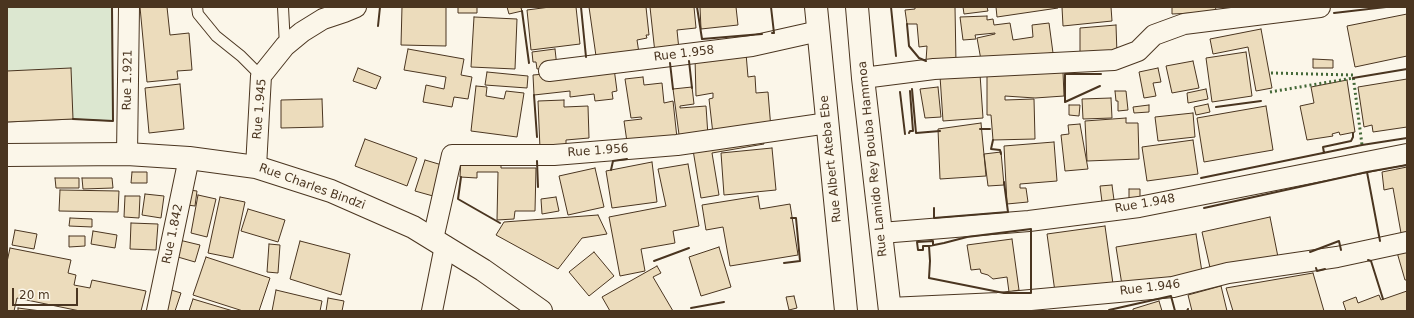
<!DOCTYPE html>
<html>
<head>
<meta charset="utf-8">
<style>
  body { margin:0 }
  #map { position:relative; width:1414px; height:318px; overflow:hidden; background:#fbf6e9; font-family:"DejaVu Sans",sans-serif }
  canvas { display:block }
  .frame { position:absolute; inset:0; border:8px solid #4a3520; pointer-events:none }
  .scale { position:absolute; left:12px; top:288px; width:66px; height:18px; box-sizing:border-box; border:2px solid #4a3520; border-top:0; padding-left:5px; font-size:12px; line-height:14px; white-space:nowrap; color:#4a3520; -webkit-text-stroke:3px #fbf6e9; paint-order:stroke }
</style>
</head>
<body>
<div id="map">
<canvas width="1414" height="318"></canvas>
<div class="frame"></div>
<div class="scale">20 m</div>
</div>
<script>
const g = document.querySelector('canvas').getContext('2d');
g.lineJoin = 'round';
function fill(path, color) {
  g.fillStyle = color;
  g.fill(path, 'evenodd');
}
function toPath(rows) {
  const path = new Path2D();
  for (const r of rows) {
    path.moveTo(r[0], r[1]);
    for (let i = 2; i < r.length; i += 2) path.lineTo(r[i], r[i + 1]);
  }
  return path;
}
function strokePath(path, color, width, dash) {
  g.strokeStyle = color;
  g.lineWidth = width;
  g.lineCap = dash ? 'butt' : 'round';
  g.setLineDash(dash || []);
  g.stroke(path);
}
function drawText(font, color, halo, rows, align = 'center') {
  g.font = font + ' "DejaVu Sans",sans-serif';
  g.lineWidth = 3;
  g.setLineDash([]);
  g.textBaseline = 'middle';
  g.strokeStyle = halo;
  g.fillStyle = color;
  for (const [text, x, y, turn = 0] of rows) {
    g.save();
    g.translate(x, y);
    g.rotate((+turn || 0) * Math.PI / 180);
    g.textAlign = isNaN(turn) ? turn : align;
    if (halo) g.strokeText(text, 0, 0);
    g.fillText(text, 0, 0);
    g.restore();
  }
}
const green = toPath([
  [7,7,112,7,113,121,73,119,7,122,7,7]
]);
const building = toPath([
  [140,7,167,7,170,35,189,33,192,70,177,71,178,79,147,82,140,7],
  [402,7,446,7,446,46,401,45,402,7],
  [458,7,477,7,477,13,458,13,458,7],
  [507,7,525,7,521,8,522,11,509,14,507,7],
  [550,7,576,7,580,44,531,50,527,10,550,7],
  [589,7,646,7,649,35,646,35,647,38,637,40,639,53,596,56,589,7],
  [650,7,694,7,696,28,677,30,679,50,655,53,650,7],
  [700,7,736,7,738,25,701,29,700,7],
  [915,7,955,7,956,63,926,61,927,46,919,47,917,24,907,24,905,10,915,9,915,7],
  [963,7,987,7,988,11,964,14,963,7],
  [996,7,1058,7,1058,8,997,17,996,7],
  [1062,7,1111,7,1112,21,1063,26,1062,7],
  [1172,7,1216,7,1215,12,1172,14,1172,7],
  [1407,14,1407,56,1355,67,1347,26,1407,14],
  [987,16,987,20,993,19,994,25,1010,23,1013,40,1033,37,1032,25,1049,23,1053,53,981,60,977,38,995,34,995,33,975,35,976,39,963,40,960,17,987,16],
  [474,17,517,19,515,69,471,67,474,17],
  [1116,25,1117,54,1080,55,1080,28,1116,25],
  [1261,29,1272,88,1256,91,1248,47,1213,54,1210,39,1261,29],
  [408,49,464,59,461,75,472,77,468,99,454,97,452,107,423,102,426,85,444,89,446,77,404,70,408,49],
  [555,49,557,67,537,69,536,62,533,62,532,52,555,49],
  [1246,52,1252,96,1212,102,1206,58,1246,52],
  [746,53,748,77,755,76,756,93,768,92,771,129,713,134,709,99,713,98,713,93,696,96,695,58,746,53],
  [1313,59,1333,60,1333,68,1313,68,1313,59],
  [1193,61,1199,88,1172,93,1166,66,1193,61],
  [71,68,73,119,7,122,7,71,71,68],
  [358,68,381,77,376,89,353,81,358,68],
  [614,68,617,91,612,92,613,99,595,101,594,94,570,97,570,91,534,95,533,75,614,68],
  [1158,68,1161,82,1153,83,1156,96,1144,98,1139,72,1158,68],
  [987,70,1063,72,1064,96,1035,98,1005,96,1005,100,1034,99,1035,139,993,140,991,115,987,115,987,70],
  [487,72,528,76,527,88,485,85,487,72],
  [980,74,983,118,943,121,940,76,980,74],
  [643,77,644,85,662,83,664,103,673,101,677,138,627,142,624,121,642,119,641,117,631,118,625,79,643,77],
  [1407,79,1407,127,1373,132,1372,125,1364,127,1358,87,1407,79],
  [1347,80,1355,132,1340,135,1339,132,1332,134,1333,136,1307,140,1300,106,1314,103,1311,87,1347,80],
  [180,84,184,129,149,133,145,88,180,84],
  [476,86,487,87,486,96,504,99,506,91,524,93,517,137,471,131,476,86],
  [692,87,694,104,680,106,680,108,706,106,708,136,680,142,673,89,692,87],
  [938,87,941,117,925,118,920,89,938,87],
  [1206,89,1208,99,1188,103,1187,93,1206,89],
  [1115,91,1126,91,1128,110,1118,111,1118,101,1116,101,1115,91],
  [1111,98,1112,118,1083,119,1082,99,1111,98],
  [322,99,323,127,281,128,281,100,322,99],
  [564,100,564,107,588,106,589,138,566,140,566,148,540,149,538,101,564,100],
  [1208,104,1210,112,1196,115,1194,107,1208,104],
  [1069,105,1080,105,1079,116,1069,115,1069,105],
  [1149,105,1149,112,1134,113,1133,107,1149,105],
  [1266,106,1273,150,1204,162,1197,118,1266,106],
  [1193,113,1195,137,1158,141,1155,117,1193,113],
  [1126,118,1126,123,1138,123,1139,159,1087,161,1085,121,1126,118],
  [981,123,986,176,940,179,938,129,981,123],
  [1080,124,1088,169,1065,171,1061,135,1069,134,1068,125,1080,124],
  [763,138,764,144,712,153,719,195,701,198,693,150,763,138],
  [365,139,417,158,407,186,355,166,365,139],
  [1193,140,1198,174,1147,181,1142,147,1193,140],
  [1054,142,1057,181,1020,184,1020,188,1026,188,1028,202,1007,204,1004,146,1054,142],
  [772,148,776,190,724,195,721,153,772,148],
  [1001,152,1004,185,988,186,984,154,1001,152],
  [461,157,501,157,501,168,536,168,535,211,515,211,514,219,497,220,498,172,477,172,477,178,460,177,461,157],
  [425,160,442,165,433,196,415,191,425,160],
  [652,162,657,202,612,208,606,171,652,162],
  [688,164,699,226,673,231,675,243,641,249,645,271,620,276,609,217,666,206,658,169,688,164],
  [1407,167,1407,232,1401,233,1393,188,1384,190,1382,172,1407,167],
  [595,168,604,207,568,215,559,176,595,168],
  [132,172,147,172,147,183,131,183,132,172],
  [55,178,79,178,79,188,56,188,55,178],
  [82,178,112,178,113,188,83,189,82,178],
  [1112,185,1114,200,1102,202,1100,186,1112,185],
  [1129,189,1140,189,1140,198,1129,198,1129,189],
  [60,190,119,191,118,212,59,211,60,190],
  [189,190,197,191,195,206,187,205,189,190],
  [145,194,164,196,161,218,142,215,145,194],
  [198,195,216,199,207,237,191,233,198,195],
  [125,196,140,196,139,218,124,217,125,196],
  [758,196,760,209,790,204,798,255,730,266,723,227,706,230,702,205,758,196],
  [220,197,245,202,233,258,208,253,220,197],
  [556,197,559,211,542,214,541,199,556,197],
  [248,209,285,220,278,242,241,231,248,209],
  [598,215,607,234,582,238,558,269,496,235,504,222,598,215],
  [1270,217,1278,257,1211,272,1202,232,1270,217],
  [70,218,92,219,92,227,69,226,70,218],
  [131,223,158,224,156,250,130,249,131,223],
  [1105,226,1113,284,1055,292,1047,234,1105,226],
  [15,230,37,234,34,249,12,245,15,230],
  [93,231,117,235,115,248,91,244,93,231],
  [1196,234,1202,272,1122,285,1116,247,1196,234],
  [69,236,85,236,85,246,69,247,69,236],
  [1407,238,1407,280,1405,280,1394,242,1407,238],
  [175,239,200,245,195,262,171,255,175,239],
  [1012,239,1019,290,1009,292,1007,277,993,279,988,275,981,273,980,269,971,270,967,245,1012,239],
  [300,241,350,254,341,295,290,279,300,241],
  [269,244,280,245,278,273,267,272,269,244],
  [719,247,731,287,701,296,689,257,719,247],
  [10,248,71,260,68,273,76,275,74,285,90,288,92,280,146,291,141,311,80,311,17,298,14,311,7,311,7,262,10,248],
  [594,252,614,276,589,296,569,272,594,252],
  [206,257,270,278,259,311,243,311,193,295,206,257],
  [657,266,661,273,653,277,673,311,610,311,602,297,657,266],
  [1313,273,1324,311,1233,311,1226,288,1313,273],
  [1221,286,1227,311,1192,311,1188,295,1221,286],
  [168,289,181,293,175,311,161,311,168,289],
  [276,290,322,301,320,311,272,311,276,290],
  [1407,291,1407,311,1346,311,1343,302,1356,297,1358,303,1379,295,1381,300,1407,291],
  [794,296,797,308,789,310,786,297,794,296],
  [328,298,344,301,342,311,326,311,328,298],
  [193,299,233,311,189,311,193,299],
  [1159,301,1162,311,1133,311,1133,309,1159,301],
  [18,308,41,311,18,311,18,308]
]);
const service = toPath([
  [197,7,198,14,216,36,241,56,261,76],
  [283,7,285,46]
]);
const minor = toPath([
  [549,71,752,46,819,31],
  [863,78,934,69,1114,60,1138,51,1154,35,1184,24,1320,7],
  [127,154,129,7],
  [256,167,261,76,285,46,302,32,323,19,344,12,356,7],
  [881,233,1029,221,1139,207,1407,154],
  [433,239,452,155,554,155,677,145,828,123],
  [889,308,998,303,1173,287,1228,273,1337,257,1407,242],
  [157,311,189,158],
  [432,311,445,246]
]);
const tertiary = toPath([
  [7,155,127,154,189,158,256,167,331,191,413,227,483,270,541,311]
]);
const trunk = toPath([
  [816,7,846,311],
  [857,7,863,78,890,311]
]);
const hedge = toPath([
  [1271,73,1353,75,1362,145],
  [1270,92,1353,78]
]);
const wall = toPath([
  [581,7,586,57],
  [697,7,702,39,762,34],
  [771,7,774,33,772,33],
  [891,7,896,56],
  [522,11,529,63],
  [1334,13,1386,7],
  [907,24,909,46,919,58,926,61],
  [378,26,380,7],
  [689,61,692,88],
  [670,63,673,89],
  [1353,78,1407,69],
  [1100,86,1065,102,1065,74,1101,74],
  [912,89,916,133,940,131],
  [900,92,905,134],
  [534,95,537,137],
  [1216,107,1261,101],
  [73,119,113,121,112,7],
  [980,129,990,129],
  [909,133,910,131,913,131,910,91],
  [993,140,991,149,1000,150,1001,154],
  [1324,153,1323,147,1351,141,1353,137,1353,133],
  [537,161,538,187],
  [611,170,613,161,627,159],
  [1367,172,1380,241],
  [461,177,458,199,500,223],
  [1201,178,1362,145,1407,138],
  [934,208,934,218,1008,212,1004,182],
  [1204,208,1367,172,1407,165],
  [1031,229,1031,293,1004,293,929,278,930,261,929,246,944,243,967,237,1031,229],
  [929,246,923,246,923,250,918,250,917,242,933,241,933,245],
  [1310,252,1339,241,1341,250],
  [1368,260,1371,261,1383,299],
  [654,261,689,248],
  [784,263,800,261,796,218,791,218],
  [1316,268,1317,271,1325,269],
  [691,308,724,302],
  [1109,310,1171,296,1175,311],
  [1187,311,1188,309]
]);
const streetNames = [
  ["Rue 1.958",684,54,-7],
  ["Rue 1.921",128,80,-89],
  ["Rue 1.945",260,109,-85],
  ["Rue 1.956",598,151,-4],
  ["Rue Albert Ateba Ebe",831,159,-96],
  ["Rue Lamido Rey Bouba Hammoa",873,159,-96],
  ["Rue Charles Bindzi",312,187,20],
  ["Rue 1.948",1145,204,-10],
  ["Rue 1.842",173,234,-78],
  ["Rue 1.946",1150,288,-7]
];
fill(green, '#dce7d0');
strokePath(green, '#887966', 1);
fill(building, '#ecdcbc');
strokePath(building, '#4a3520', 1);
strokePath(service, '#4a3520', 12);
strokePath(minor, '#4a3520', 22);
strokePath(tertiary, '#4a3520', 24);
strokePath(trunk, '#4a3520', 24);
strokePath(service, '#fbf6e9', 10);
strokePath(minor, '#fbf6e9', 20);
strokePath(tertiary, '#fbf6e9', 22);
strokePath(trunk, '#fbf6e9', 22);
strokePath(hedge, '#436837', 3, [2, 3]);
strokePath(wall, '#4a3520', 2);
drawText('12px', '#4a3520', '#fbf6e9', streetNames);
</script>
</body>
</html>
